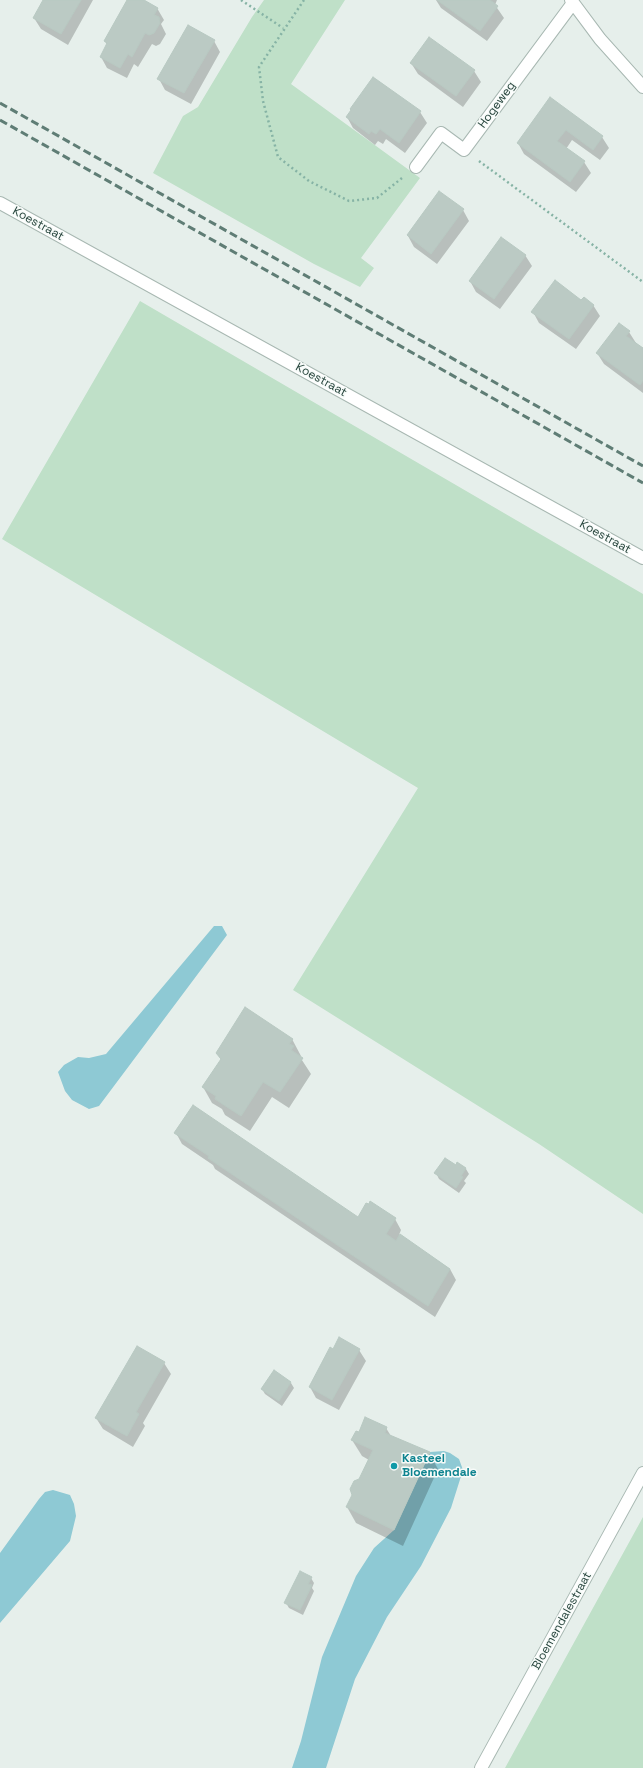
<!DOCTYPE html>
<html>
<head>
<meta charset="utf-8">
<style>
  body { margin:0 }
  canvas { display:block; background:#e6efeb }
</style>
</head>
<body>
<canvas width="643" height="1768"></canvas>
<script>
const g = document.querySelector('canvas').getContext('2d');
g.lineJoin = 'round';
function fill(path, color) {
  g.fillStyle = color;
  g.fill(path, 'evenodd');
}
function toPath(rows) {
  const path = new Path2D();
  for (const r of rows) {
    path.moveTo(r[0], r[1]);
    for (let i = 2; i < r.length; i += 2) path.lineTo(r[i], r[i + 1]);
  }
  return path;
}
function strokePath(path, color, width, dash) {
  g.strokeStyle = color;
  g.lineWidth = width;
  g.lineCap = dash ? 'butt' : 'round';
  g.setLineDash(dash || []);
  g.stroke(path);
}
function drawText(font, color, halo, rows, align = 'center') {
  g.font = font + ' "Space Grotesk",sans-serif';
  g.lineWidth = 3;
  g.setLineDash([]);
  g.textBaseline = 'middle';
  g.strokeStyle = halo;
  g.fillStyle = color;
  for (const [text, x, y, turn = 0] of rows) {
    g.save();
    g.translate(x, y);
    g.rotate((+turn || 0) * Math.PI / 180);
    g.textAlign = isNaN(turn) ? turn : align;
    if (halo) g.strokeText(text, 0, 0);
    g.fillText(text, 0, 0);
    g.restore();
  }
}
const green = toPath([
  [264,0,345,0,291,84,420,178,361,258,374,268,360,287,314,264,153,173,183,116,198,107,252,17],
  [140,301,643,594,643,1214,539,1144,293,990,418,788,2,539],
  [643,1517,643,1768,505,1768]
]);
const water = toPath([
  [214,926,222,926,227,935,99,1106,89,1109,72,1100,65,1091,58,1072,64,1065,78,1057,89,1058,106,1054],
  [444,1451,450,1453,459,1459,463,1470,451,1508,421,1566,387,1617,355,1679,326,1768,292,1768,301,1741,322,1657,356,1576,374,1548,394,1530,430,1452],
  [53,1490,70,1495,74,1504,76,1516,70,1541,0,1623,0,1553,39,1499,45,1492]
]);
const shadow = toPath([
  [44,0,93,0,68,45,41,29,34,18],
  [128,0,142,0,157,8,164,20,161,24,166,34,160,44,156,46,152,44,138,67,134,64,127,78,107,68,101,57,107,45,105,41],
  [436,0,497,0,495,5,504,18,487,41,441,8],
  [214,41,220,52,191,104,165,90,159,79],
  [411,63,474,71,481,82,463,107,418,74],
  [374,78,420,112,427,123,405,153,386,139,383,144,378,141,375,145,353,128,347,117],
  [551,99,602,137,609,148,600,160,572,140,566,149,584,162,591,173,576,192,524,154,518,143],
  [463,210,469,221,437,264,414,247,408,236],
  [525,255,532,266,500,309,476,292,470,281],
  [582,301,593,305,600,316,576,349,539,323,533,312],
  [629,332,636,343,643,350,643,393,604,364,597,353],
  [292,1039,301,1056,300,1057,311,1074,289,1108,272,1097,250,1131,225,1115,222,1109,212,1103,203,1087,221,1060,217,1053],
  [176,1133,358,1218,395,1219,401,1230,399,1235,450,1269,456,1280,435,1317,215,1169,213,1165,182,1144],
  [458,1164,466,1169,469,1174,464,1181,466,1183,459,1193,439,1179,436,1173,456,1166],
  [333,1350,359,1350,366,1361,339,1410,316,1398,310,1387],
  [164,1363,171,1374,143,1423,145,1426,133,1447,103,1429,96,1418],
  [274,1372,291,1383,294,1388,282,1406,265,1394,262,1389],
  [386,1428,391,1436,429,1453,438,1469,403,1546,356,1523,347,1507,369,1460,362,1456,352,1440,359,1433],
  [311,1578,314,1583,312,1588,314,1591,303,1615,289,1608,286,1603]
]);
const building = toPath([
  [43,0,81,0,61,34,33,18,43,0],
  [127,0,144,0,158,8,154,15,159,17,160,23,154,33,149,35,145,33,132,57,128,54,120,68,100,57,107,43,104,41,127,0],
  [437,0,490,0,498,6,480,31,437,0],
  [188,25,215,40,184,93,157,79,188,25],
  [429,37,475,70,456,96,410,63,429,37],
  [373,77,421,111,399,143,380,129,376,134,371,131,369,134,346,117,351,110,350,109,373,77],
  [550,97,603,136,593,150,566,130,557,141,585,161,570,182,517,143,550,97],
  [439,191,464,209,431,254,407,235,439,191],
  [501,237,526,255,494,299,469,281,501,237],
  [555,280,581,300,584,297,594,305,569,339,531,312,555,280],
  [619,323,630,331,626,336,643,348,643,381,640,385,596,353,619,323],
  [245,1007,293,1039,289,1044,294,1046,291,1050,303,1058,280,1092,263,1082,241,1116,215,1099,216,1096,202,1087,221,1059,216,1053,245,1007],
  [193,1105,358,1217,366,1203,369,1204,370,1201,396,1218,386,1234,396,1241,400,1234,450,1269,428,1306,208,1158,209,1156,174,1133,193,1105],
  [445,1158,456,1165,457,1162,466,1168,461,1176,463,1177,456,1188,434,1173,445,1158],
  [339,1337,360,1349,332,1400,309,1387,330,1347,333,1349,339,1337],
  [137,1346,165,1362,136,1412,139,1414,127,1436,95,1418,137,1346],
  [274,1370,291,1382,279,1401,261,1389,274,1370],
  [365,1417,387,1427,385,1433,430,1452,394,1530,346,1507,352,1495,350,1489,354,1481,359,1479,373,1450,351,1440,356,1431,359,1432,365,1417],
  [300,1571,312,1577,308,1584,312,1585,300,1610,284,1603,300,1571]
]);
const path = toPath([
  [241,0,283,28],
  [304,0,259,67,263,101,278,157,309,181,349,201,377,198,402,178],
  [479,161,643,282]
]);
const minor = toPath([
  [571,0,600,39,643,87],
  [416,167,441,133,464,150,573,3],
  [0,203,643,558],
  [481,1768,643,1473]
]);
const rail = toPath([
  [0,103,643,466],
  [0,120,643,483]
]);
const markers = [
  [394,1466,4,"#0f9aa8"]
];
const streetNames = [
  ["Hogeweg",497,105,-54],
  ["Koestraat",38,224,29],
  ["Koestraat",321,380,29],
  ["Koestraat",605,537,29],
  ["Bloemendalestraat",562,1621,-61]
];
const cultureNames = [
  ["Kasteel",402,1459],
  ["Bloemendale",402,1473]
];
fill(green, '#bfe0c8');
fill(water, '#8ec9d4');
fill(shadow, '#0003');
fill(building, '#bbcac4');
strokePath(building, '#b8c9c2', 1);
strokePath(minor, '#a8b8b2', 14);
strokePath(path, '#86b3a5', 2.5, [2, 3]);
strokePath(minor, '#fff', 12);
strokePath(rail, '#5f7d75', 3, [8, 4]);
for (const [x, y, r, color] of markers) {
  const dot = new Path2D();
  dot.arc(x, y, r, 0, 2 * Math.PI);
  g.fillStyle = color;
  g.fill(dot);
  strokePath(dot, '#f7fbf9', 1.5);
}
drawText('12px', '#24423a', '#f7fbf9', streetNames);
drawText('bold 12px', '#0d838f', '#f7fbf9', cultureNames, 'left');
</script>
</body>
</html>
